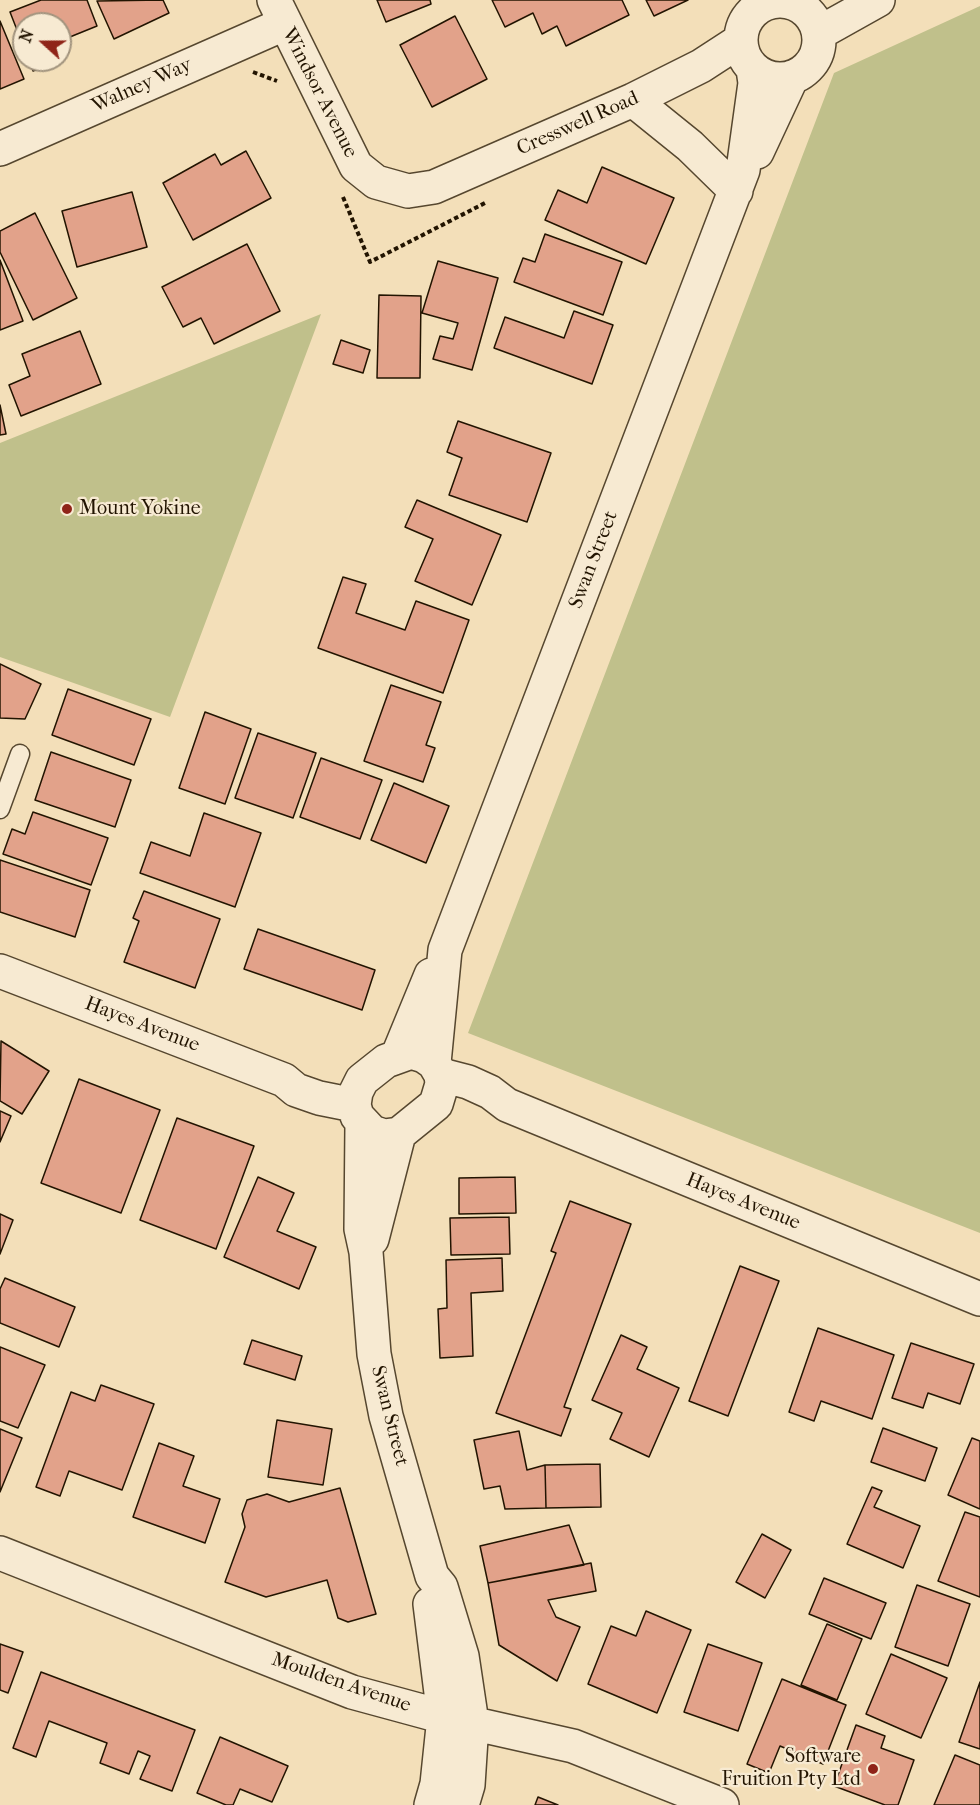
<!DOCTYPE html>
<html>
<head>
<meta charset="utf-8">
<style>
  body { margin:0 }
  #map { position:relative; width:980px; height:1805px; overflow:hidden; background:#f3dfb9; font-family:"IM FELL French Canon",serif }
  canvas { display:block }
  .north { position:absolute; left:12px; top:12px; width:60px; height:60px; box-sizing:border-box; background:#f7ead2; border:2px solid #a2947e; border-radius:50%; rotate:291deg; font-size:16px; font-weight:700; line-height:24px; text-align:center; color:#221401 }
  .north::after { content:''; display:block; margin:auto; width:21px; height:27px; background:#8f2418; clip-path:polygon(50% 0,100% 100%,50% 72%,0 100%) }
</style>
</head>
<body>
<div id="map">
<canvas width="980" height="1805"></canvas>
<div class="north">N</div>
</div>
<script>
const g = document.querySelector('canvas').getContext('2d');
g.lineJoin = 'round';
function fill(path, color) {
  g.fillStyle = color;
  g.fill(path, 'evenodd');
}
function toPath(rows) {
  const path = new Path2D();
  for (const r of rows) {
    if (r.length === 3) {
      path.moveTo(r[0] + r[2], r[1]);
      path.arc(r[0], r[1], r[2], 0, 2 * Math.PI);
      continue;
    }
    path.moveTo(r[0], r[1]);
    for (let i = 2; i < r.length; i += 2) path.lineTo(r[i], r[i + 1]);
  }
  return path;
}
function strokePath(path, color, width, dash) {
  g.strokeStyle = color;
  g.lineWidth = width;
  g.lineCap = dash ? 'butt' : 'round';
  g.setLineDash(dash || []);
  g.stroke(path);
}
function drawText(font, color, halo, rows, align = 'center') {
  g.font = font + ' "IM FELL French Canon",serif';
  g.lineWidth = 4.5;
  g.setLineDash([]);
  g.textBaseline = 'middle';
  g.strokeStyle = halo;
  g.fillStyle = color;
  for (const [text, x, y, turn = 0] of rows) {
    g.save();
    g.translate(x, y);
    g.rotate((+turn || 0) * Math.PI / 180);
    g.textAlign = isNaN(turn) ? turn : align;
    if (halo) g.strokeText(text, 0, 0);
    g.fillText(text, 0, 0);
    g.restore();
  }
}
const green = toPath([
  [980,6,980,1233,468,1033,834,73],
  [321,314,170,717,0,657,0,443]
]);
const building = toPath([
  [41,0,87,0,97,26,60,41,60,24,24,24,24,48,10,12,41,0],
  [163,0,169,13,114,39,97,1,163,0],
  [377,0,430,0,431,4,386,22,377,0],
  [492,0,622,0,629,15,566,46,557,26,542,34,533,13,505,27,492,0],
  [646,0,688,0,654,16,646,0],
  [455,16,487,79,432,107,400,45,455,16],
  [0,21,24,79,0,89,0,21],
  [29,60,60,60,33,71,29,60],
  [246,151,271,198,193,240,163,183,215,154,221,165,246,151],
  [602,167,674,198,646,264,545,220,558,190,587,203,602,167],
  [132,192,147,247,77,267,62,211,132,192],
  [35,213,77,298,33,320,0,252,0,231,35,213],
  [545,234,622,262,603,315,514,282,523,258,535,262,545,234],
  [247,244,280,311,214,344,201,318,183,327,162,287,247,244],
  [0,260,23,321,0,330,0,260],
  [438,261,498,278,472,370,433,359,440,336,453,339,458,323,422,313,438,261],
  [379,295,421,296,420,378,377,378,379,295],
  [574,311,613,325,592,384,494,348,505,317,564,338,574,311],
  [80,331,101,384,21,416,9,385,30,376,22,354,80,331],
  [341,340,370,350,363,373,333,364,341,340],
  [0,405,6,434,0,435,0,405],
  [458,421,551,453,527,522,449,495,462,458,447,452,458,421],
  [417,500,501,535,472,605,415,581,433,539,405,527,417,500],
  [343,577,366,584,356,613,405,630,416,601,469,620,443,693,318,648,343,577],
  [0,664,41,684,25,719,0,718,0,664],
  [391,685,441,702,426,745,435,748,423,782,364,761,391,685],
  [68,689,151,719,134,765,52,735,68,689],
  [205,712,251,729,225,804,179,788,205,712],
  [258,733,316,753,293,818,235,798,258,733],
  [51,752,131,780,115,827,35,800,51,752],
  [321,758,382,780,360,839,300,817,321,758],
  [394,783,449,806,426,863,371,840,394,783],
  [33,812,108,838,91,885,3,854,12,829,25,834,33,812],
  [204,813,261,833,235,907,140,873,151,842,190,856,204,813],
  [0,860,90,890,75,937,0,912,0,860],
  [144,891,220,919,195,988,124,962,139,921,133,918,144,891],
  [258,929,375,970,362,1010,244,969,258,929],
  [1,1041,49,1071,22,1114,0,1101,1,1041],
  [79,1079,160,1110,121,1213,41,1183,79,1079],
  [0,1111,11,1116,0,1142,0,1111],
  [177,1118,254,1146,216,1249,140,1220,177,1118],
  [258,1177,294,1193,277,1231,316,1247,299,1289,224,1257,258,1177],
  [515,1177,516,1213,459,1214,459,1178,515,1177],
  [570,1201,631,1224,564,1407,571,1409,561,1436,496,1413,556,1253,551,1251,570,1201],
  [0,1214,13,1220,0,1254,0,1214],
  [509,1217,510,1254,451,1255,450,1218,509,1217],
  [502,1258,503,1291,471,1293,473,1356,440,1358,438,1309,447,1308,446,1260,502,1258],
  [740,1266,779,1281,728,1416,689,1401,740,1266],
  [5,1278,75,1307,59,1347,0,1323,0,1289,5,1278],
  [818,1328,894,1355,872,1419,821,1401,814,1421,789,1412,818,1328],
  [621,1335,647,1347,637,1369,679,1388,649,1457,610,1439,622,1413,592,1400,621,1335],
  [252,1340,302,1356,295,1380,244,1364,252,1340],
  [911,1343,974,1364,960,1404,928,1393,923,1408,892,1398,911,1343],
  [0,1347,45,1365,18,1428,0,1421,0,1347],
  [101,1385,154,1404,122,1490,69,1471,60,1496,36,1487,71,1392,95,1401,101,1385],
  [277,1420,332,1429,323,1485,268,1477,277,1420],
  [883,1428,937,1448,925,1481,871,1462,883,1428],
  [0,1429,22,1438,0,1492,0,1429],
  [519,1431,527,1470,545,1465,546,1508,505,1509,500,1486,484,1489,474,1440,519,1431],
  [972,1438,980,1441,980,1509,948,1495,972,1438],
  [159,1443,194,1456,183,1486,220,1499,205,1543,133,1517,159,1443],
  [600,1464,601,1507,546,1508,545,1465,600,1464],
  [872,1487,882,1491,874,1507,920,1526,903,1568,847,1544,872,1487],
  [340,1488,376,1614,348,1622,338,1618,327,1580,266,1597,225,1582,245,1527,242,1514,247,1500,267,1494,289,1502,340,1488],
  [965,1512,980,1517,980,1597,938,1581,965,1512],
  [569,1525,584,1565,488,1583,480,1546,569,1525],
  [762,1534,791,1550,765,1598,736,1582,762,1534],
  [591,1563,596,1591,548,1600,556,1617,580,1627,557,1681,499,1645,488,1583,591,1563],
  [824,1578,886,1603,871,1639,809,1614,824,1578],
  [917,1585,970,1604,948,1666,895,1647,917,1585],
  [646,1611,691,1630,657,1713,588,1684,611,1626,636,1636,646,1611],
  [827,1624,862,1639,837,1700,801,1685,827,1624],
  [0,1644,23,1652,8,1693,0,1690,0,1644],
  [708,1644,762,1663,738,1731,684,1712,708,1644],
  [891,1654,947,1678,921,1738,866,1714,891,1654],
  [41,1672,195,1730,172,1791,140,1779,150,1756,138,1751,129,1774,100,1763,107,1743,49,1721,36,1757,13,1748,41,1672],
  [782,1679,846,1705,823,1764,780,1746,769,1773,747,1764,782,1679],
  [980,1682,980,1749,959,1742,980,1682],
  [856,1725,885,1736,881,1748,914,1760,898,1805,885,1805,834,1786,856,1725],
  [220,1737,288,1766,272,1802,240,1789,233,1805,226,1805,197,1793,220,1737],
  [955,1755,980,1765,980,1805,934,1805,955,1755],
  [538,1797,558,1805,535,1805,538,1797]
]);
const path = toPath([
  [253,72,277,81],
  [343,197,370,262,487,202]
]);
const lane = toPath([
  [0,809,20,754]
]);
const street = toPath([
  [274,0,356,166,376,182,408,191,434,187,633,100,701,66,741,40],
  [780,40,39],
  [819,33,878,0],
  [633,100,690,146,736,191],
  [0,149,284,24],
  [757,152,792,77],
  [0,971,284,1080,296,1090,319,1098,354,1105],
  [411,1052,424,1056,434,1063,441,1075,442,1084,436,1104,399,1134,384,1136,372,1132,357,1116,354,1105,356,1092,362,1080,386,1061,411,1052],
  [398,1055,431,975],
  [434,1063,445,950,743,170,755,83,753,69],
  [441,1075,468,1082,490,1092,507,1105,980,1299],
  [362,1125,361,1229,366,1252,374,1354,386,1416,432,1576,441,1587,462,1656,472,1723,468,1785,462,1805],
  [372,1239,399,1134],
  [0,1553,352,1692,444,1717,573,1746,722,1805],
  [430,1604,444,1717,437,1784,431,1805]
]);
const markers = [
  [67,509,6,"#8f2418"],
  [873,1769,6,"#8f2418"]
];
const streetNames = [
  ["Walney Way",142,86,-24],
  ["Windsor Avenue",319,93,63],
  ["Cresswell Road",578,124,-24],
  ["Swan Street",594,560,-69],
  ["Hayes Avenue",142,1025,21],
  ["Hayes Avenue",743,1202,22],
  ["Swan Street",389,1416,76],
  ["Moulden Avenue",341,1683,19]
];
const poiNames = [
  ["Mount Yokine",79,509],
  ["Software",861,1757,"right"],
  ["Fruition Pty Ltd",861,1780,"right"]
];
fill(green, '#c0c08b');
fill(building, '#e2a28a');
strokePath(building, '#221401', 1.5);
strokePath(lane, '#56472f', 21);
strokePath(street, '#56472f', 36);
strokePath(path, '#221401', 4, [4.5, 3]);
strokePath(lane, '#f7ead2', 18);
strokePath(street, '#f7ead2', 33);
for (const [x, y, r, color] of markers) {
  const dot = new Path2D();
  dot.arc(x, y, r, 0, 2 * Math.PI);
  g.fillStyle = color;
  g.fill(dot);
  strokePath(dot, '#f7ead2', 2);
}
drawText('20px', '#221401', '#f7ead2', streetNames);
drawText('20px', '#221401', '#f7ead2', poiNames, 'left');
</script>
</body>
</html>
